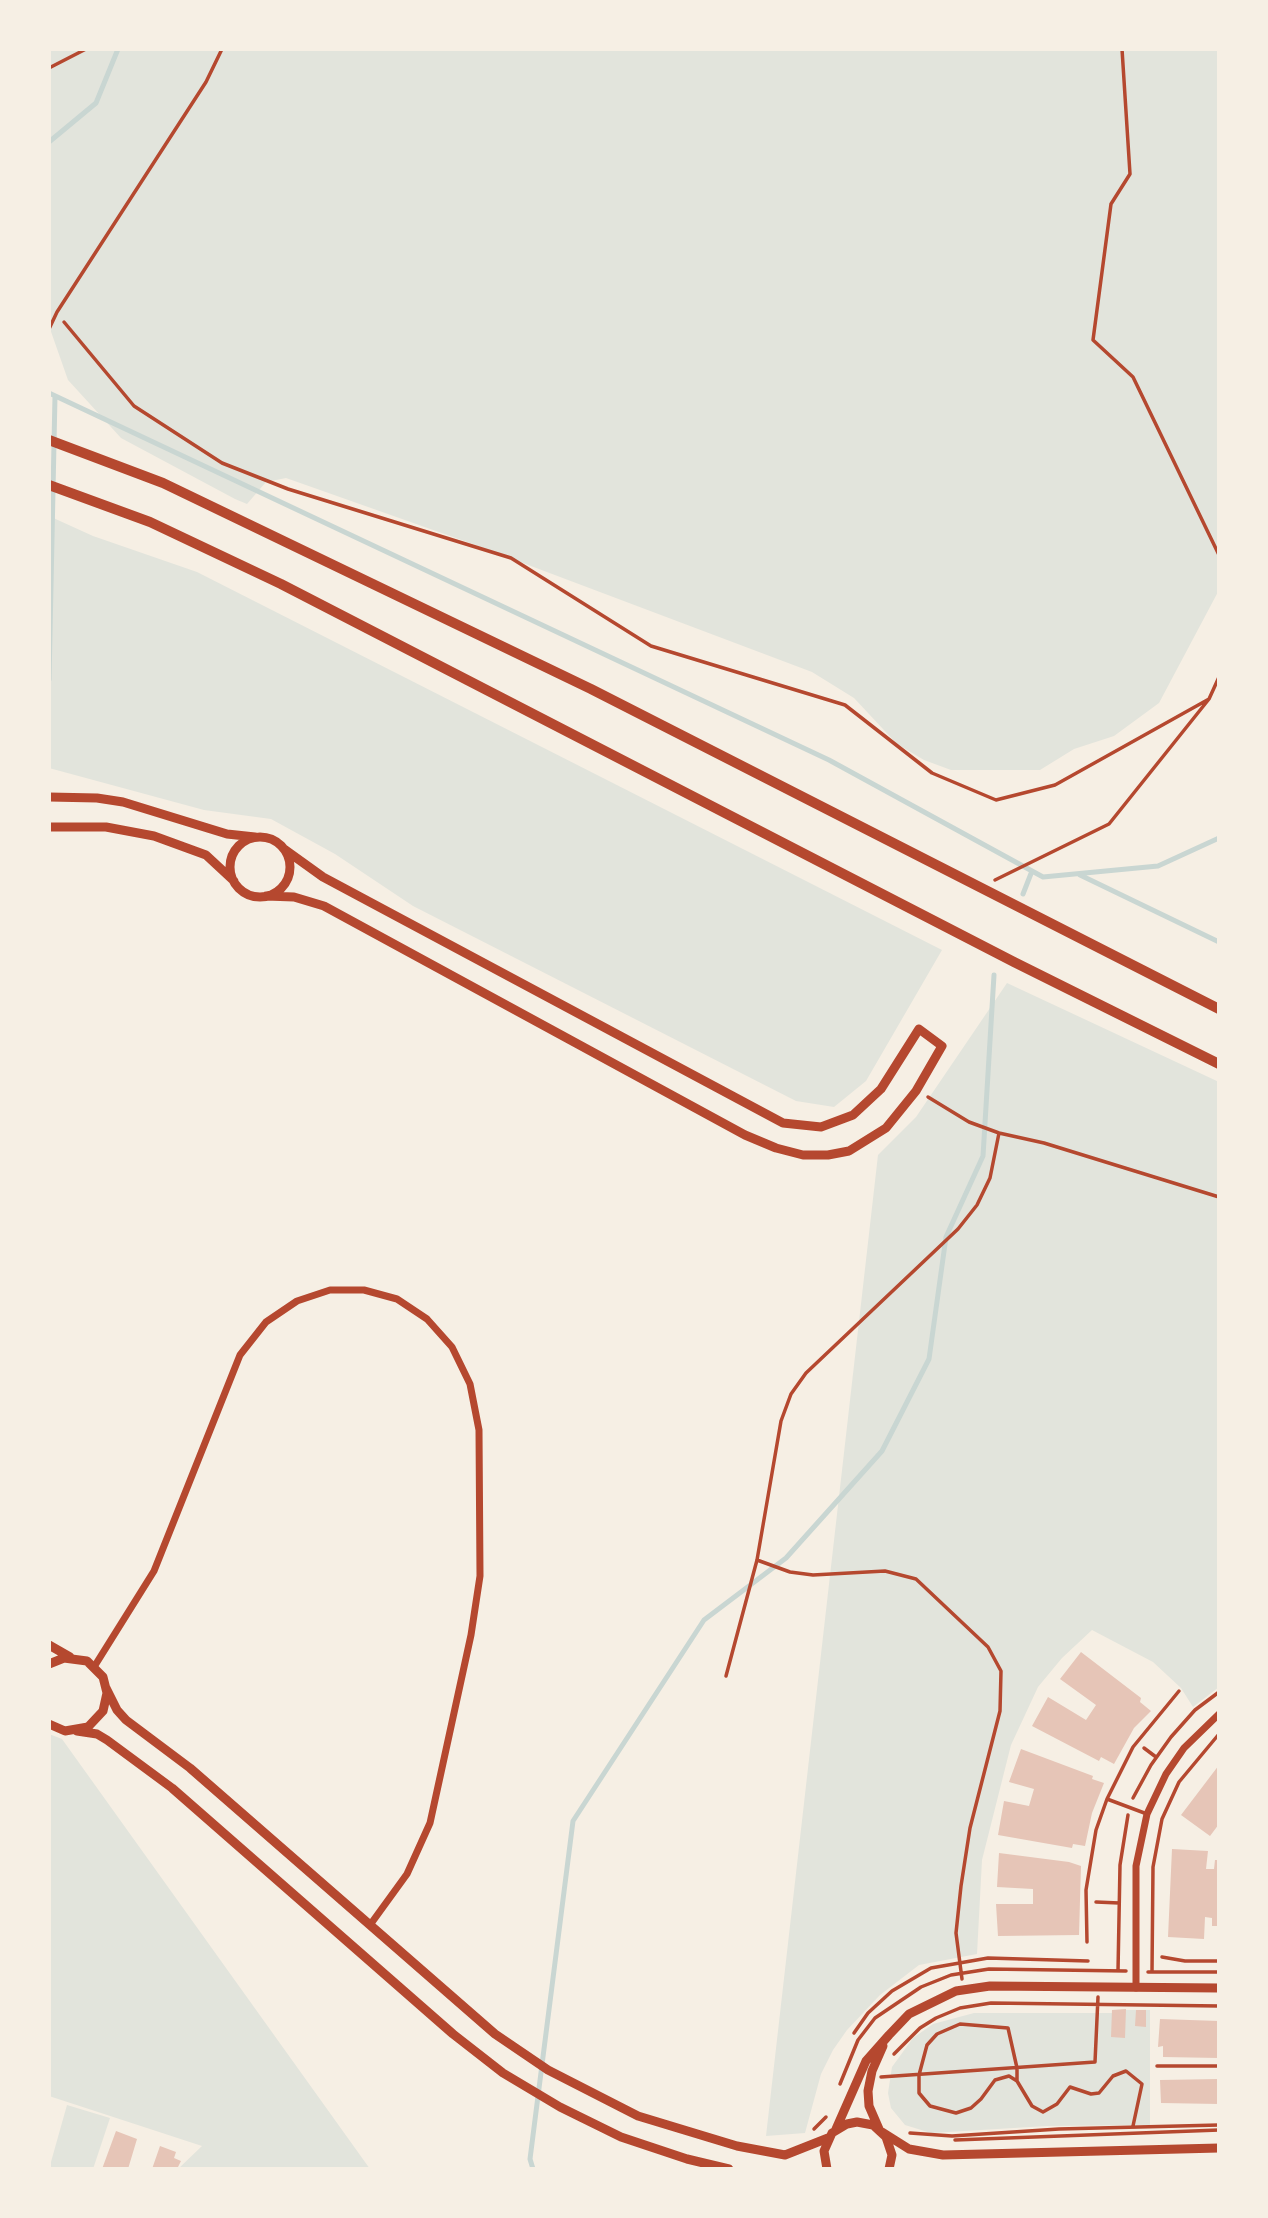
<!DOCTYPE html>
<html>
<head>
<meta charset="utf-8">
<style>
  body { margin:0 }
  #map { position:relative; width:1268px; height:2218px; overflow:hidden; background:#f6efe4; font-family:Bitter,serif }
  canvas { display:block }
  .frame { position:absolute; inset:0; border:51px solid #f6efe4; pointer-events:none }
</style>
</head>
<body>
<div id="map">
<canvas width="1268" height="2218"></canvas>
<div class="frame"></div>
</div>
<script>
const g = document.querySelector('canvas').getContext('2d');
g.lineJoin = 'round';
function fill(path, color) {
  g.fillStyle = color;
  g.fill(path, 'evenodd');
}
function toPath(rows) {
  const path = new Path2D();
  for (const r of rows) {
    if (r.length === 3) {
      path.moveTo(r[0] + r[2], r[1]);
      path.arc(r[0], r[1], r[2], 0, 2 * Math.PI);
      continue;
    }
    path.moveTo(r[0], r[1]);
    for (let i = 2; i < r.length; i += 2) path.lineTo(r[i], r[i + 1]);
  }
  return path;
}
function strokePath(path, color, width, dash) {
  g.strokeStyle = color;
  g.lineWidth = width;
  g.lineCap = dash ? 'butt' : 'round';
  g.setLineDash(dash || []);
  g.stroke(path);
}
const green = toPath([
  [49,49,1219,49,1219,590,1159,703,1114,736,1074,749,1040,770,951,770,924,760,897,744,854,698,812,672,470,543,286,478,266,482,247,504,235,499,121,438,68,380,49,326],
  [49,516,93,536,197,572,942,950,866,1081,834,1107,796,1101,413,906,335,854,271,819,204,810,49,768],
  [1007,983,1219,1082,1219,1687,1193,1707,1181,1688,1153,1662,1092,1630,1062,1658,1038,1687,1011,1745,982,1860,977,1954,919,1965,880,1995,847,2030,833,2050,821,2074,805,2133,766,2136,878,1155,916,1117],
  [49,1734,62,1739,370,2169,178,2169,202,2146,49,2096],
  [1112,2010,1150,2010,1150,2125,1047,2126,931,2133,905,2125,891,2108,888,2093,892,2067,913,2038,933,2024,974,2013,1112,2013],
  [67,2105,110,2118,93,2169,49,2169]
]);
const stream = toPath([
  [49,142,96,103,118,49],
  [49,393,829,760,1043,877,1158,866,1219,838],
  [49,680,55,396],
  [1080,875,1219,942],
  [1023,894,1032,871],
  [533,2169,530,2159,573,1821,704,1620,786,1558,882,1451,929,1359,946,1237,983,1156,994,975]
]);
const building = toPath([
  [1081,1652,1141,1698,1140,1702,1151,1711,1134,1728,1114,1764,1101,1757,1099,1761,1032,1726,1048,1697,1086,1720,1096,1705,1060,1679],
  [1021,1749,1093,1776,1092,1779,1104,1783,1092,1813,1085,1846,1073,1844,1072,1848,998,1835,1004,1801,1029,1806,1034,1789,1009,1782],
  [1219,1765,1219,1824,1210,1836,1181,1815],
  [1172,1849,1208,1851,1206,1869,1214,1869,1215,1860,1219,1860,1219,1926,1212,1926,1212,1918,1205,1917,1204,1939,1168,1937],
  [999,1853,1069,1862,1081,1866,1079,1935,998,1936,996,1904,1033,1904,1033,1889,997,1887],
  [1126,2009,1125,2038,1111,2037,1112,2010],
  [1136,2010,1146,2010,1146,2027,1135,2026],
  [1160,2019,1219,2021,1219,2058,1163,2057,1163,2046,1158,2047],
  [1219,2079,1219,2104,1161,2103,1160,2080],
  [116,2131,137,2139,128,2169,102,2169],
  [160,2146,176,2152,174,2158,181,2161,177,2169,152,2169]
]);
const path = toPath([
  [1122,49,1130,174,1111,204,1093,340,1133,377,1219,555],
  [49,68,86,49],
  [64,322,134,406,222,463,288,489,511,558,651,646,845,705,932,773,996,800,1055,785,1209,699],
  [995,880,1109,824,1209,699,1219,677],
  [928,1097,969,1122,999,1133,1044,1143,1219,1197],
  [757,1560,790,1572,813,1575,885,1571,916,1579,988,1647,1001,1671,1000,1711,970,1828,961,1886,956,1933,962,1979],
  [726,1676,757,1560,781,1421,791,1394,806,1373,958,1229,977,1205,990,1178,999,1133],
  [1144,1748,1156,1757],
  [1133,1798,1151,1765,1171,1737,1195,1710,1219,1692],
  [1096,1902,1119,1903],
  [1162,1957,1185,1961,1219,1961],
  [1118,1971,1120,1865,1128,1815],
  [1148,1972,1219,1972],
  [1152,1972,1153,1867,1162,1819,1179,1782,1219,1734],
  [854,2033,868,2013,892,1991,931,1968,988,1958,1088,1961],
  [894,2054,920,2028,936,2018,960,2008,991,2003,1219,2006],
  [881,2077,1095,2062,1098,1997],
  [1017,2081,1017,2068,1008,2028,960,2024,937,2034,927,2045,919,2075,919,2093,930,2106,956,2113,971,2108,981,2099,995,2080,1009,2076,1017,2081,1032,2106,1043,2112,1057,2104,1070,2087,1091,2094,1099,2093,1113,2076,1126,2071,1142,2084,1133,2126],
  [840,2084,858,2040,875,2018,921,1987,951,1975,989,1969,1126,1971],
  [814,2129,826,2117],
  [910,2133,952,2136,1059,2129,1219,2125],
  [955,2140,1219,2130]
]);
const service = toPath([
  [49,329,57,312,206,82,222,49],
  [1107,1799,1147,1814],
  [1087,1942,1086,1890,1096,1830,1107,1799,1133,1747,1179,1691],
  [1157,2066,1219,2066]
]);
const minor = toPath([
  [94,1667,154,1571,240,1355,266,1322,297,1301,330,1290,364,1290,397,1299,427,1319,452,1347,470,1384,479,1430,480,1576,471,1635,430,1823,407,1874,370,1925],
  [1136,1988,1136,1866,1147,1814,1166,1774,1184,1748,1219,1714]
]);
const tertiary = toPath([
  [49,797,97,798,123,802,227,834,255,837],
  [49,827,106,827,154,836,206,855,234,881],
  [260,867,30],
  [266,896,294,897,324,906,745,1135,776,1148,803,1155,828,1155,849,1151,886,1128,916,1091,942,1046,919,1029,881,1089,853,1115,821,1127,783,1123,323,877,284,849],
  [49,1645,70,1657],
  [49,1664,64,1658,87,1661,103,1677,107,1693,103,1711,88,1727,65,1731,49,1724],
  [106,1688,117,1710,126,1720,190,1768,495,2034,548,2070,638,2116,737,2146,785,2155,828,2138],
  [77,1731,97,1734,107,1740,172,1788,453,2034,503,2073,560,2107,621,2137,687,2159,729,2169],
  [836,2129,866,2061,889,2035,909,2014,956,1991,990,1986,1219,1988],
  [879,2129,869,2106,868,2091,872,2071,883,2046],
  [882,2132,909,2149,943,2155,1219,2148],
  [827,2169,824,2151,832,2133,847,2124,857,2122,873,2125,886,2137,892,2155,889,2169]
]);
const secondary = toPath([
  [49,440,163,483,591,689,1219,1009],
  [49,485,150,522,281,584,1014,962,1219,1064]
]);
fill(green, '#e2e4dc');
strokePath(stream, '#c9d6d2', 5);
fill(building, '#e6c5b7');
strokePath(path, '#b5482f', 3.5);
strokePath(service, '#b5482f', 3.5);
strokePath(minor, '#b5482f', 7);
strokePath(tertiary, '#b5482f', 9);
strokePath(secondary, '#b5482f', 10);
</script>
</body>
</html>
